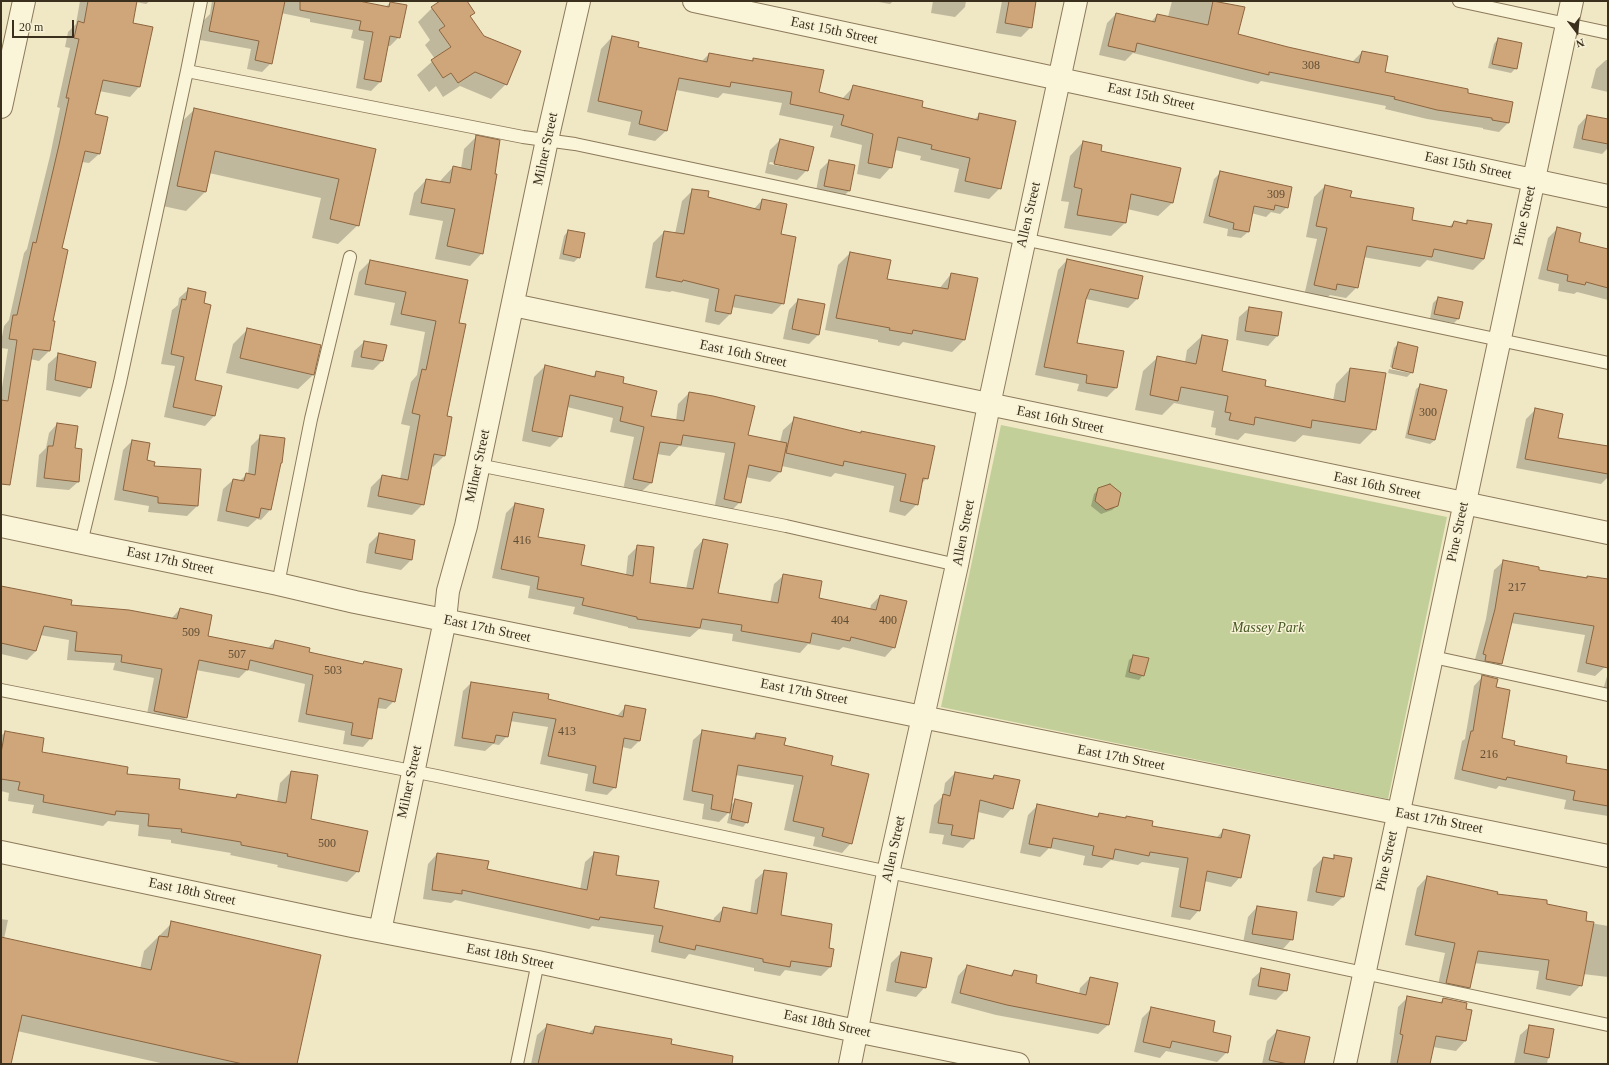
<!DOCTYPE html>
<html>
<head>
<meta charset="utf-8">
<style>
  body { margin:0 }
  #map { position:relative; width:1609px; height:1065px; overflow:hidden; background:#f0e7c5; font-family:"Times New Roman",serif }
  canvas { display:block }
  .frame { position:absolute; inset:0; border:2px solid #3b2f1e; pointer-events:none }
  .north { position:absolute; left:1557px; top:12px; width:40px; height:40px; -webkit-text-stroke:3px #f7f1d5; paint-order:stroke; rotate:164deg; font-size:11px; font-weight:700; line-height:16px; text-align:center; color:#3b2f1e }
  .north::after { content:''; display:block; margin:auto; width:14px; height:18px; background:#3b2f1e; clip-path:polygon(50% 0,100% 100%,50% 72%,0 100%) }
  .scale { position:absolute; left:12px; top:20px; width:62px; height:18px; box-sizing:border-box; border:2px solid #3b2f1e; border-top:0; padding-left:5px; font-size:12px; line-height:14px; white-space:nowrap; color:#3b2f1e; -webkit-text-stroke:3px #f7f1d5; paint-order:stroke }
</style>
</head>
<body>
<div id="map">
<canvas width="1609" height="1065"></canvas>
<div class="frame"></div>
<div class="north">N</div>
<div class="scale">20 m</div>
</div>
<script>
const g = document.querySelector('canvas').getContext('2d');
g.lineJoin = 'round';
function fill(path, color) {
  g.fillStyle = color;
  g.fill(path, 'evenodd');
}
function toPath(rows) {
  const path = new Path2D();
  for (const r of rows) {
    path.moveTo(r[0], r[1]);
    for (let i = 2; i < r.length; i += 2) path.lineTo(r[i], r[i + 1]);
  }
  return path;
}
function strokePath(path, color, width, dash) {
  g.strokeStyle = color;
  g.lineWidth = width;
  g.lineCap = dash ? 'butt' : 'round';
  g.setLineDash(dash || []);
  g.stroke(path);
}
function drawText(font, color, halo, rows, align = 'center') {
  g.font = font + ' "Times New Roman",serif';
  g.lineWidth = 3;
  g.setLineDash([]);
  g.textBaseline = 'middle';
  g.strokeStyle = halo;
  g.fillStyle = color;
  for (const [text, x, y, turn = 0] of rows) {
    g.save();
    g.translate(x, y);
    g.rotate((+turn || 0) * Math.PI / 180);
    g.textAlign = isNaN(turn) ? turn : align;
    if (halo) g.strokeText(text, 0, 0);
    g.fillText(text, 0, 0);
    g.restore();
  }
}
const green = toPath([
  [1001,425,1447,517,1388,799,941,707]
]);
const shadow = toPath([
  [80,1,150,1,146,4,136,2,132,24,152,28,139,87,130,97,99,91,94,115,99,154,89,163,82,162,61,249,49,351,39,361,30,359,11,476,1,485,1,394,8,349,1,348,1,342,4,326,9,320,24,253,27,249,50,156,60,108,57,107,70,48,65,47,68,32,76,24],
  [212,1,357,1,385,7,390,3,399,37,390,46,387,46,380,82,371,91,356,88,364,41,351,38,353,30,310,22,310,19,281,13,271,63,262,72,247,69,251,49,200,40,204,20,210,14],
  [442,1,466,1,474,13,470,17,506,84,491,99,460,86,443,97,436,86,429,92,417,75,435,59,425,45,430,40,418,22,432,8],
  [873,1,893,1,890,4],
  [933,1,966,1,965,7,955,17,931,13],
  [1002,1,1035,1,1031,27,1021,37,996,33],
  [1172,1,1216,1,1243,7,1237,35,1288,48,1352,62,1362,52,1383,73,1466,94,1512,103,1508,123,1499,132,1483,129,1483,128,1427,119,1385,109,1386,106,1261,81,1258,84,1133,53,1125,61,1099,55,1107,23,1116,14,1151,22,1157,15,1168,17],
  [612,37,637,48,701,62,709,54,751,61,753,59,818,93,842,99,854,86,921,108,974,120,980,114,1000,188,989,199,954,192,959,169,920,160,921,156,895,150,891,167,880,179,857,174,862,145,830,137,833,126,779,115,782,103,723,93,718,98,676,90,667,130,655,141,628,135,631,122,587,112,601,49],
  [1498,39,1516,68,1511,73,1488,68,1494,44],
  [1606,60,1608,60,1608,92,1591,88,1596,69],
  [195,109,375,150,358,225,338,244,312,238,321,198,209,173,205,192,186,211,158,205,175,128],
  [1587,116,1608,120,1608,148,1602,154,1573,148,1578,126],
  [476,137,482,253,470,266,435,259,443,221,409,215,414,193,426,180,440,183,441,180,453,167,461,169,464,149],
  [780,140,807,170,797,180,765,173,770,150],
  [770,162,801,168,801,170,769,164],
  [1083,142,1100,152,1180,169,1172,203,1158,216,1127,209,1125,223,1111,236,1064,228,1069,202,1061,201,1070,156],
  [829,161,854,165,849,191,839,200,815,196,820,170],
  [1221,172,1287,207,1280,214,1271,212,1266,217,1251,213,1248,232,1241,238,1227,236,1228,229,1203,223,1214,179],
  [1325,186,1411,221,1449,227,1454,222,1464,224,1468,221,1484,259,1473,270,1427,260,1420,267,1363,257,1357,287,1346,298,1330,295,1324,300,1304,296,1317,239,1306,237,1314,197],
  [693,190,706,198,754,209,762,200,780,235,783,303,772,314,732,307,730,314,719,325,705,322,709,299,672,291,670,292,645,288,653,243,664,232,675,234,682,201],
  [1558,228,1578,243,1608,250,1608,300,1577,292,1574,294,1558,291,1559,284,1538,279,1548,238],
  [568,231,579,257,574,262,559,259,564,236],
  [850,253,886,280,939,289,951,274,964,340,952,352,903,342,899,346,878,342,878,340,825,330,838,265],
  [1067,260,1137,299,1128,308,1086,299,1076,344,1116,388,1107,397,1077,391,1079,384,1035,375,1058,270],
  [370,261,457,324,445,417,445,455,433,467,431,466,423,504,412,515,367,507,371,487,382,476,400,479,410,426,401,424,411,382,417,375,425,332,390,325,395,303,354,295,359,272],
  [189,289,194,381,221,386,214,416,205,426,164,417,175,366,161,364,172,310,178,305,179,298],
  [1438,298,1458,319,1454,323,1430,319,1433,303],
  [798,300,819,334,809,344,783,339,789,310],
  [1249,308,1281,313,1277,336,1268,346,1236,340,1239,317],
  [248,329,313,375,298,389,226,373,233,344],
  [1202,336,1220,372,1264,387,1333,401,1336,384,1350,369,1375,429,1360,444,1303,435,1295,442,1245,433,1238,440,1215,435,1216,428,1211,427,1214,411,1174,403,1162,415,1135,410,1143,371,1158,357,1185,362,1187,350],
  [364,342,382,361,373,370,351,367,354,351],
  [1398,344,1412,372,1407,377,1388,373,1389,369,1410,373,1410,371,1390,367,1394,348],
  [58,355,90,387,80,397,46,390,48,364],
  [545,366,592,377,597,372,622,384,650,416,676,421,678,404,689,393,747,436,780,442,783,430,795,419,860,434,862,432,927,478,921,484,917,504,905,516,889,512,894,486,835,473,831,477,782,466,780,472,770,482,745,477,740,502,729,513,714,510,725,453,679,446,670,456,657,454,651,483,640,493,623,490,634,437,610,432,613,418,567,407,561,436,550,447,522,441,534,377],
  [1421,385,1435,440,1430,444,1405,438,1416,389],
  [1535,410,1557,438,1608,447,1608,477,1601,484,1516,468,1526,419],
  [57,424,74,449,78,482,69,490,36,487,39,455,46,448,49,433],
  [261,436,279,464,270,510,261,520,257,519,248,527,217,521,223,489,233,480,239,481,248,474,251,446],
  [132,441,146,461,197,506,187,516,148,512,149,506,114,500,123,450],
  [1099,489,1117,506,1112,510,1101,514,1091,506,1094,494],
  [515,504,537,538,580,566,626,575,628,556,638,546,649,584,686,589,694,550,703,540,717,594,770,603,774,584,784,575,817,599,870,610,871,605,880,596,894,647,885,657,843,647,839,650,808,644,800,653,732,641,733,634,699,629,690,637,628,628,628,627,573,614,575,607,528,598,530,586,492,578,506,513],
  [379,534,414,541,411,560,401,570,366,563,369,544],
  [1504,561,1538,571,1608,580,1608,651,1605,667,1595,676,1577,672,1585,635,1511,623,1501,664,1492,673,1474,663,1486,619,1494,570],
  [1,587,70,606,171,619,180,609,206,636,267,649,275,641,308,652,362,665,364,662,394,701,386,709,377,708,371,738,363,747,343,744,345,731,298,722,305,684,247,670,239,678,196,670,186,717,178,726,146,719,154,678,113,670,115,663,67,660,69,640,40,635,35,652,27,660,1,654],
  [1134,656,1143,675,1139,680,1125,677,1129,660],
  [1608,673,1608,691,1603,690],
  [1483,676,1495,688,1500,738,1513,746,1565,764,1608,771,1608,816,1564,809,1566,800,1499,786,1496,789,1454,779,1462,741,1465,739,1474,686],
  [471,683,617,716,626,706,645,710,639,741,631,749,622,747,615,787,607,795,585,791,588,774,540,764,548,727,510,721,507,736,499,745,493,744,485,751,454,746,463,691],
  [703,731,751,739,756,734,830,766,851,843,842,853,813,846,815,837,784,830,794,785,735,775,730,806,736,800,747,822,743,827,727,823,730,811,719,822,702,819,704,804,683,800,693,740],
  [5,732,41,752,178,790,233,799,238,795,277,802,280,783,291,772,310,820,358,871,347,882,277,867,278,865,230,855,231,853,171,843,171,840,138,836,139,825,108,821,103,826,32,813,34,805,8,801,9,793,1,791,1,736],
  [955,773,991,779,994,776,1012,808,1003,818,978,812,973,838,963,848,942,844,944,835,929,833,934,805,943,796,945,783],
  [1037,806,1096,817,1099,814,1124,819,1126,817,1151,827,1216,838,1223,831,1240,877,1231,887,1204,881,1199,910,1190,920,1171,917,1179,868,1142,862,1138,865,1111,860,1102,868,1083,865,1085,856,1049,848,1040,857,1020,853,1028,815],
  [595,853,615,876,653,909,713,922,714,918,724,908,750,914,755,880,765,871,780,916,828,949,833,950,830,967,821,976,785,970,780,976,754,971,754,968,689,954,685,959,651,952,654,935,592,926,589,929,455,900,451,903,423,899,428,864,437,854,486,870,580,890,585,862],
  [1335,856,1343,897,1333,906,1307,901,1313,868,1323,858,1331,860],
  [1427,877,1546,905,1585,922,1608,926,1608,977,1583,974,1581,985,1570,996,1536,989,1539,971,1474,963,1469,988,1458,998,1436,994,1445,953,1405,945,1417,888],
  [1257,907,1292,939,1283,949,1243,943,1248,917],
  [1,919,8,920,4,939,140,969,144,951,172,923,296,1064,165,1064,17,1031,10,1064,1,1064],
  [901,953,925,987,916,997,886,991,891,963],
  [967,966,1009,976,1014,971,1034,983,1079,994,1080,988,1090,978,1108,1025,1098,1034,996,1015,951,1003,958,976],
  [1262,970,1286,990,1276,1000,1249,995,1252,979],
  [1408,997,1439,1003,1444,999,1465,1010,1471,1011,1465,1041,1456,1051,1433,1047,1429,1064,1390,1064,1398,1007],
  [1152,1008,1212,1033,1227,1052,1217,1062,1166,1051,1160,1058,1134,1052,1142,1018],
  [547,1026,588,1034,595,1027,670,1045,711,1064,531,1064,537,1035],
  [1530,1026,1553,1030,1547,1064,1514,1064,1520,1035],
  [1277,1031,1303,1064,1262,1064,1267,1041]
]);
const building = toPath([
  [88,1,137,1,133,23,153,27,140,87,103,80,95,114,108,117,100,154,85,151,62,248,68,250,53,321,55,321,50,351,33,349,10,485,1,484,1,400,8,401,17,340,9,339,13,315,17,315,33,242,36,243,59,145,69,98,66,98,79,39,74,38,78,21,84,23,88,1],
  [215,1,285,1,272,64,255,60,259,41,209,31,215,1],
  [300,1,359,1,389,7,390,2,407,5,400,38,390,36,381,82,364,79,373,32,359,30,361,21,300,10,300,1],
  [440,1,467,1,475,13,470,16,484,36,521,51,507,85,475,72,458,83,451,73,443,78,431,60,451,47,439,30,445,26,431,7,440,1],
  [1009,1,1036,1,1032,28,1005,23,1009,1],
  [1213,1,1245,7,1238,34,1288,47,1359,63,1362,51,1388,56,1385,72,1468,89,1468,93,1513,102,1509,123,1492,120,1492,118,1437,110,1394,99,1395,97,1269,72,1269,75,1137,43,1135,52,1108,46,1116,13,1155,22,1157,14,1208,25,1213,1],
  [612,36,639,42,638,47,707,62,709,53,753,61,753,58,824,70,819,92,849,100,853,85,923,101,922,107,978,120,979,113,1016,121,1001,189,965,181,970,158,931,149,932,145,898,137,892,168,868,163,873,134,841,125,844,115,790,104,792,92,731,82,730,87,679,78,667,131,639,124,642,111,598,101,612,36],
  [1498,38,1522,43,1517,69,1492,64,1498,38],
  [194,108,376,149,359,226,330,219,339,179,215,151,206,192,177,186,194,108],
  [1587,115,1608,119,1608,144,1582,139,1587,115],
  [476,135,500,140,495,174,497,174,483,254,447,246,455,209,421,203,426,179,450,183,453,166,471,170,476,135],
  [780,139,814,147,808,171,774,164,780,139],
  [1083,141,1102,145,1101,151,1181,168,1173,203,1131,194,1126,223,1077,215,1082,189,1074,187,1083,141],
  [829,160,855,165,850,191,824,186,829,160],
  [1220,171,1292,187,1288,208,1275,205,1274,210,1254,206,1249,232,1233,229,1234,223,1209,216,1220,171],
  [1325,185,1352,191,1350,197,1414,208,1412,220,1452,227,1454,221,1467,224,1467,220,1492,224,1484,259,1434,249,1432,257,1367,246,1358,288,1337,284,1336,290,1314,285,1327,228,1316,226,1325,185],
  [692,189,709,191,708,197,760,210,762,199,787,204,781,234,796,237,784,304,735,295,731,314,715,311,719,289,683,280,682,282,656,277,664,231,684,234,692,189],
  [1557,227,1581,233,1579,242,1608,249,1608,288,1586,282,1585,285,1567,281,1568,275,1547,270,1557,227],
  [568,230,585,233,580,258,563,254,568,230],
  [850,252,891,260,887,279,948,289,951,273,978,278,965,340,913,330,912,334,889,330,890,328,836,318,850,252],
  [1067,259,1143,276,1138,299,1090,289,1086,299,1077,343,1124,351,1117,388,1086,383,1087,375,1044,367,1067,259],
  [370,260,468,280,459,323,466,324,447,416,452,417,445,456,434,454,424,505,378,496,382,475,408,480,420,415,412,413,422,369,426,370,436,321,401,314,406,292,365,284,370,260],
  [188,288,206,292,204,303,211,305,195,380,222,386,215,416,173,407,184,357,171,354,182,299,186,300,188,288],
  [1438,297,1463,302,1459,319,1434,314,1438,297],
  [798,299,825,304,819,335,792,329,798,299],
  [1249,307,1282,312,1278,336,1245,331,1249,307],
  [247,328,321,345,314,375,240,358,247,328],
  [1202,335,1228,340,1222,371,1266,380,1265,386,1345,402,1350,368,1386,373,1376,430,1312,420,1311,428,1255,417,1254,425,1229,420,1231,413,1225,412,1228,396,1181,387,1178,401,1150,395,1157,356,1196,364,1202,335],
  [364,341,387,345,383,361,361,357,364,341],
  [1398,342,1418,347,1413,373,1392,368,1398,342],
  [58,353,96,362,91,388,55,380,58,353],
  [545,365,595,377,596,371,624,377,623,383,657,391,651,416,684,421,689,392,713,396,755,406,748,435,787,443,781,472,749,465,741,503,724,499,735,443,683,435,681,445,660,442,652,483,633,479,644,427,620,421,623,407,570,395,562,437,532,431,545,365],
  [1420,384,1447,390,1435,440,1408,434,1420,384],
  [1535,408,1563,414,1558,438,1608,446,1608,474,1525,459,1535,408],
  [794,417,861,433,861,431,935,446,928,479,923,478,918,505,900,501,906,474,844,461,843,466,786,453,794,417],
  [57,423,78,426,75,448,82,449,79,482,44,478,48,446,53,446,57,423],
  [260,435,285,438,282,463,281,463,271,510,261,508,259,518,226,511,233,479,244,481,246,473,255,475,260,435],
  [132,440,150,443,147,460,155,462,154,466,201,469,198,506,158,503,158,497,123,490,132,440],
  [1110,484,1121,493,1118,506,1106,510,1095,501,1098,488,1110,484],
  [515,503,544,509,538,537,585,545,581,565,633,576,637,545,654,547,650,583,693,589,703,539,728,544,718,593,778,603,783,574,822,581,819,598,876,610,880,595,907,601,895,648,851,637,850,641,812,633,810,643,741,631,742,625,702,619,700,628,637,619,637,617,582,605,584,598,537,589,539,577,501,569,515,503],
  [379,533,415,540,412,560,375,553,379,533],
  [1503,560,1539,567,1539,570,1587,578,1587,576,1608,579,1608,668,1586,663,1594,626,1514,613,1502,664,1485,661,1486,655,1483,654,1495,609,1503,560],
  [1,586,72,600,71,605,129,610,177,619,180,608,212,615,208,636,273,649,275,640,310,648,309,652,363,664,364,661,402,669,395,702,379,698,372,739,351,735,353,723,306,714,313,675,250,660,248,670,199,660,187,718,154,711,162,669,121,662,122,655,75,651,77,632,44,626,36,651,1,643,1,586],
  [1133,655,1149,658,1144,676,1129,672,1133,655],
  [1482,675,1498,679,1496,687,1510,690,1502,738,1515,741,1514,745,1567,756,1566,763,1608,770,1608,806,1573,800,1575,791,1507,777,1506,780,1462,770,1471,731,1473,731,1482,675],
  [471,682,549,694,548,699,623,717,625,705,646,709,640,741,624,738,616,788,593,783,596,766,548,756,556,719,513,712,508,737,496,735,494,743,462,738,471,682],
  [702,730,755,739,756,733,786,738,784,745,833,756,831,765,869,774,852,844,822,836,824,828,793,821,803,776,738,765,730,813,711,809,713,795,692,791,702,730],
  [5,731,44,738,42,752,128,767,127,774,180,779,179,789,236,798,237,794,286,803,291,771,318,775,311,819,368,831,359,872,287,856,288,854,241,845,241,842,181,832,182,829,148,826,149,814,116,811,115,815,43,802,44,795,18,790,20,782,1,779,1,753,5,731],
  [955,772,993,779,994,775,1020,780,1013,809,980,800,974,839,951,835,953,825,938,823,943,794,950,796,955,772],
  [735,799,752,803,748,823,731,819,735,799],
  [1037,804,1098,817,1099,813,1126,818,1126,816,1153,821,1152,826,1221,838,1223,829,1250,835,1241,878,1207,871,1200,911,1180,907,1188,858,1150,852,1149,856,1115,849,1113,859,1092,855,1094,846,1053,838,1051,848,1029,844,1037,804],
  [594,852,619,856,616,875,659,881,654,908,720,922,723,907,757,914,764,870,787,873,781,915,832,924,829,948,834,949,831,967,791,961,790,967,763,962,763,959,696,945,695,950,659,942,663,926,600,917,599,920,462,890,462,894,432,890,437,853,489,861,487,869,587,890,594,852],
  [1334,855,1352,858,1344,897,1316,892,1323,857,1334,859,1334,855],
  [1427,876,1498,892,1497,894,1547,900,1547,904,1587,912,1586,921,1594,922,1582,986,1546,979,1549,960,1478,951,1470,988,1446,983,1455,943,1415,935,1427,876],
  [1257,906,1297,912,1293,940,1252,934,1257,906],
  [171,921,321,955,297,1064,243,1064,22,1015,11,1064,1,1064,1,937,151,970,159,936,168,937,171,921],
  [901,952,932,958,926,988,895,982,901,952],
  [967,965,1012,976,1014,970,1037,975,1036,983,1086,995,1090,977,1118,983,1109,1025,1007,1005,960,993,967,965],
  [1261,968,1290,974,1287,991,1258,986,1261,968],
  [1407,996,1442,1003,1443,998,1467,1003,1466,1009,1472,1010,1466,1041,1436,1036,1430,1064,1397,1064,1403,1035,1400,1034,1407,996],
  [1151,1007,1215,1021,1213,1032,1231,1036,1228,1053,1172,1041,1170,1048,1143,1042,1151,1007],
  [547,1024,593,1034,595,1026,672,1039,671,1044,733,1056,732,1064,538,1064,547,1024],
  [1529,1025,1554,1029,1549,1058,1524,1053,1529,1025],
  [1277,1030,1310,1037,1304,1064,1288,1064,1269,1060,1277,1030]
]);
const service = toPath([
  [1459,1,1608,33],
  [187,71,523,137,575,144,1608,363],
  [478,465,786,526,957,565],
  [81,543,120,382,187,71,201,1],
  [278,584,311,419,350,257],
  [1433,657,1608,695],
  [1,690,437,776,1608,1025],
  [517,1064,538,962]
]);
const minor = toPath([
  [694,1,1608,196],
  [1,107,24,1],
  [513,305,1608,533],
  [1,526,278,584,355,602,1608,856],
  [1,852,352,926,538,962,856,1031,1018,1064],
  [380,931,445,620,448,591,466,526,547,140,579,1],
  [850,1064,888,873,957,565,989,405,1076,1],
  [1345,1064,1572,1]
]);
const numberNames = [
  ["308",1311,66],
  ["309",1276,195],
  ["300",1428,413],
  ["416",522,541],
  ["217",1517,588],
  ["404",840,621],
  ["400",888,621],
  ["509",191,633],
  ["507",237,655],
  ["503",333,671],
  ["413",567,732],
  ["216",1489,755],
  ["500",327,844]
];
const streetNames = [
  ["East 15th Street",834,31,12],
  ["East 15th Street",1151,97,12],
  ["Milner Street",546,149,-78],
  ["East 15th Street",1468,166,12],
  ["Allen Street",1029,215,-77],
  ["Pine Street",1525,216,-78],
  ["East 16th Street",743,354,12],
  ["East 16th Street",1060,420,12],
  ["Milner Street",478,466,-78],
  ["East 16th Street",1377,486,12],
  ["Pine Street",1458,532,-78],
  ["Allen Street",964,533,-79],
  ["East 17th Street",170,561,12],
  ["East 17th Street",487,629,12],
  ["East 17th Street",804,692,11],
  ["East 17th Street",1121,758,11],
  ["Milner Street",410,782,-78],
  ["East 17th Street",1439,821,11],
  ["Allen Street",894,849,-78],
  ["Pine Street",1387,861,-78],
  ["East 18th Street",192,892,12],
  ["East 18th Street",510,957,11],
  ["East 18th Street",827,1024,12]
];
const parkNames = [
  ["Massey Park",1268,628]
];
fill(green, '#c2cf98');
fill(shadow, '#0003');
fill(building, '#cfa679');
strokePath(building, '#8c653f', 1);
strokePath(service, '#8c7a5a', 14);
strokePath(minor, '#8c7a5a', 24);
strokePath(service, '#faf4d8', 12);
strokePath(minor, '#faf4d8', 22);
drawText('12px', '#604d35', null, numberNames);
drawText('14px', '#3b2f1e', '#f7f1d5', streetNames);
drawText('italic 14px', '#465824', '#f7f1d5', parkNames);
</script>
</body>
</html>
